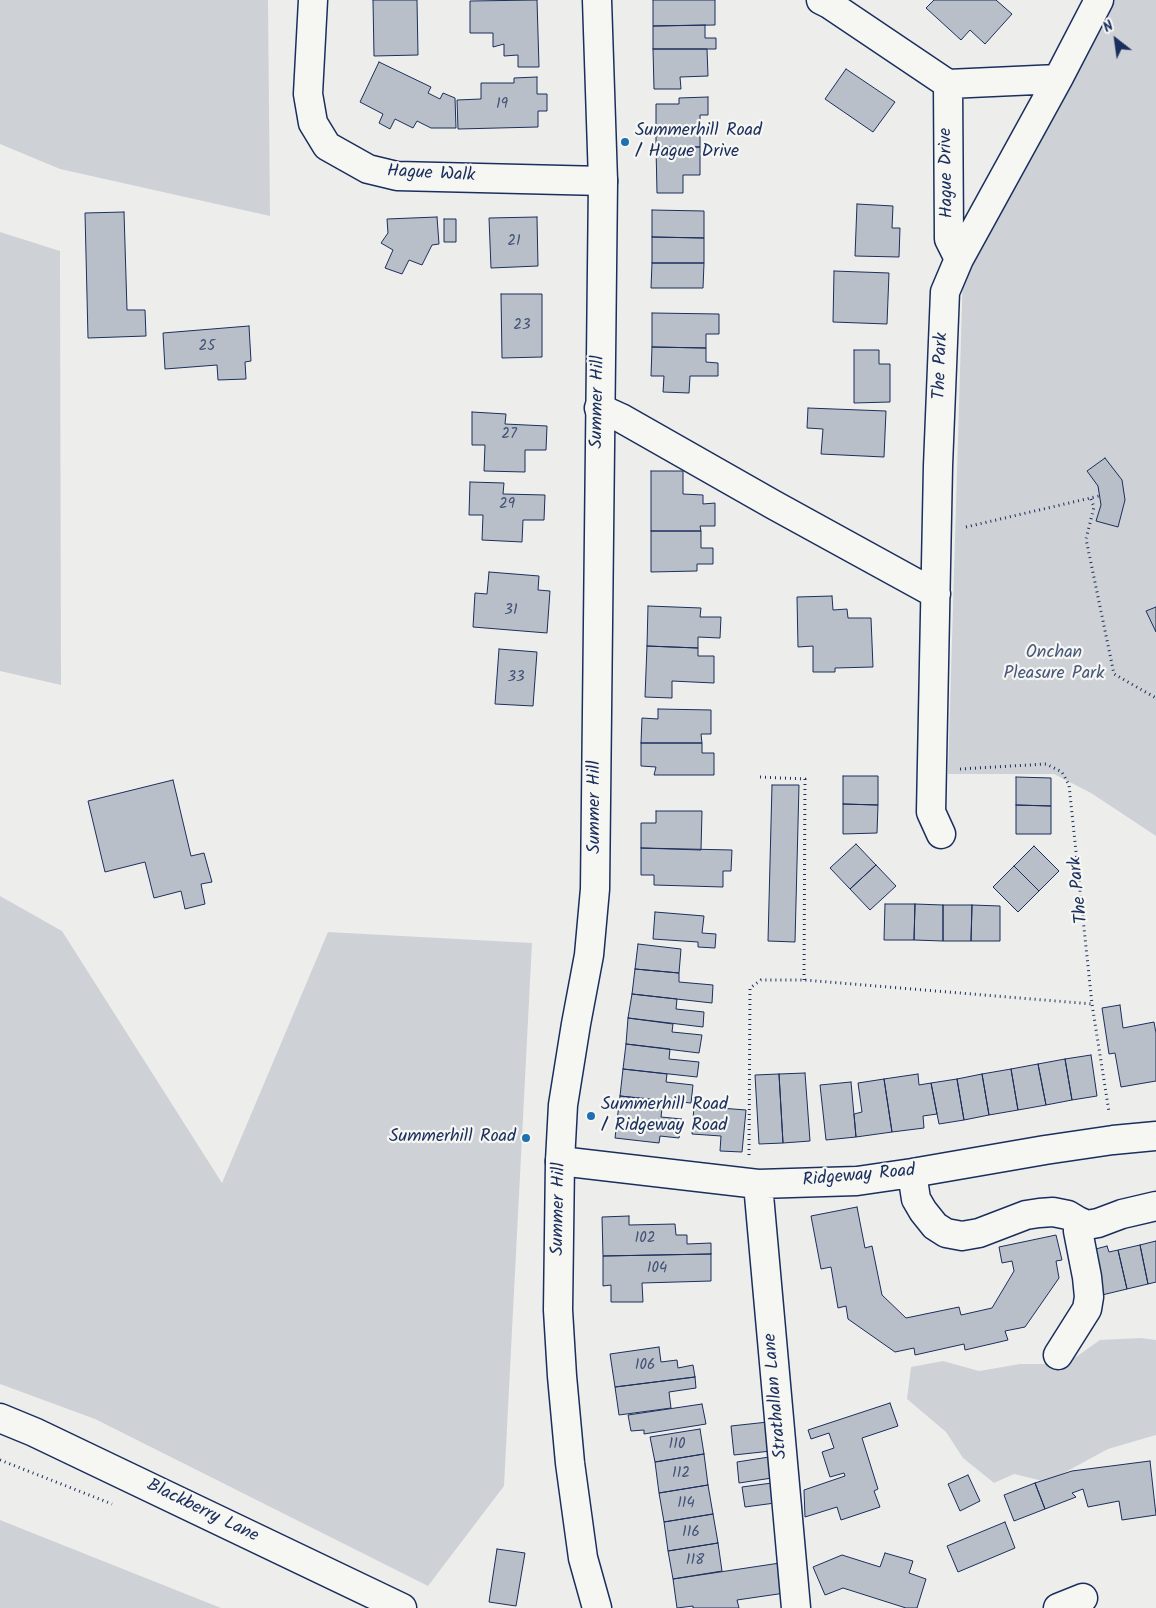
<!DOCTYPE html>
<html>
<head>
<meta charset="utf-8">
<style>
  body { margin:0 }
  #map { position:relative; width:1156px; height:1608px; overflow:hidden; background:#edeeec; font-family:Kalam,sans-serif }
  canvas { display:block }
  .north { position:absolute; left:1091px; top:15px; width:50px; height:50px; -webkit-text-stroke:4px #f6f6f2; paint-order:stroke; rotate:330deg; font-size:14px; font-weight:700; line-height:20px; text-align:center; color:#1b2f5e }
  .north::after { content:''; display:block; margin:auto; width:18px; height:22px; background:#1b2f5e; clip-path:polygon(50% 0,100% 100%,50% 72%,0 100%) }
</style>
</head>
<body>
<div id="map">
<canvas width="1156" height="1608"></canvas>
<div class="north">N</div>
</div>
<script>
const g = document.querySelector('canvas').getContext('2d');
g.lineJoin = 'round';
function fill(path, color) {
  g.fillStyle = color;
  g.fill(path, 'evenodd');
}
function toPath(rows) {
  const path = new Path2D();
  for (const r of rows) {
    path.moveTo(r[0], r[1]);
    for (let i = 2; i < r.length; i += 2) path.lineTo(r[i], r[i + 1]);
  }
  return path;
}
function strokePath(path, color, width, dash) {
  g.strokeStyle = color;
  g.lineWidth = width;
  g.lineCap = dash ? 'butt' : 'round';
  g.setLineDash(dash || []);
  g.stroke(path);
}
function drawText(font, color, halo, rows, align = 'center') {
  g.font = font + ' Kalam,sans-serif';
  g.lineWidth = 4.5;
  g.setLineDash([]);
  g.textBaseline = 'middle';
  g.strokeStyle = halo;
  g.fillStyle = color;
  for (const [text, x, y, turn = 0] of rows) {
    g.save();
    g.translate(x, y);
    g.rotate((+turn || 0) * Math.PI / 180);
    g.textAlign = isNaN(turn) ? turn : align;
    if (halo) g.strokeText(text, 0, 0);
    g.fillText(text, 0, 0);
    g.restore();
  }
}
const green = toPath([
  [0,0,268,0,270,216,60,169,0,144],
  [1111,0,1156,0,1156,836,1091,793,1054,774,948,774,963,270],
  [0,232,60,251,61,685,0,671],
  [0,896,62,931,222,1183,328,932,532,943,504,1486,428,1586,95,1419,0,1384],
  [1141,1338,1156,1340,1156,1435,1108,1449,1047,1482,1014,1474,994,1483,963,1458,946,1432,907,1399,911,1367,943,1361,979,1371,1020,1364,1066,1364,1100,1340],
  [0,1520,221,1608,0,1608]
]);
const building = toPath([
  [373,0,417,0,418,55,374,56,373,0],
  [537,0,539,67,518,67,518,55,504,56,504,44,493,47,493,33,470,33,470,1,537,0],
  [653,0,715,0,715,25,653,26,653,0],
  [934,0,996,0,1012,14,985,44,970,30,961,40,926,8,934,0],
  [705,25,705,38,716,38,716,49,653,49,653,26,705,25],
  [653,49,707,49,708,76,680,77,681,89,654,89,653,49],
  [379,62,431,87,428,93,440,99,443,93,455,98,456,128,431,128,417,121,413,128,395,119,390,129,379,123,383,114,360,102,379,62],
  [846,69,895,102,873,132,825,99,846,69],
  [537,77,537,94,547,94,547,111,538,111,538,127,458,129,457,100,481,99,481,83,514,83,514,78,537,77],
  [708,97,708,115,700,115,700,147,656,147,656,104,679,104,679,98,708,97],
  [656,147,700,147,700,175,683,175,683,193,657,193,656,147],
  [857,204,893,206,892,228,900,228,899,257,855,256,857,204],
  [652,210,704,211,704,238,652,237,652,210],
  [124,212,127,310,145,310,146,336,88,338,85,213,124,212],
  [437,217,439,244,432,245,422,265,409,260,402,274,385,268,393,250,381,243,388,233,387,219,437,217],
  [537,217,538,266,491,268,489,218,537,217],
  [444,219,456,219,456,242,444,242,444,219],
  [652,237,704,238,704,263,652,263,652,237],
  [652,263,704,263,703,288,651,288,652,263],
  [834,271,889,273,887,324,833,322,834,271],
  [501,294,542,294,542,357,502,358,501,294],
  [652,313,719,314,719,334,706,334,706,348,652,347,652,313],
  [249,326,251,361,245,362,246,379,218,380,217,365,165,369,163,333,249,326],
  [652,347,706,348,706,362,718,363,718,376,690,376,689,393,663,392,664,376,651,376,652,347],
  [854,350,879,350,879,364,890,364,890,402,854,403,854,350],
  [808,408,886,411,884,457,821,454,823,429,807,428,808,408],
  [472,412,506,414,505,424,547,426,546,450,525,450,525,472,484,471,485,445,472,445,472,412],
  [1105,458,1122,480,1125,500,1118,527,1096,521,1101,505,1098,486,1087,471,1105,458],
  [651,471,683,471,683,494,703,495,703,504,715,503,715,526,700,526,701,531,651,531,651,471],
  [470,482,504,483,503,494,545,495,544,520,523,520,522,542,482,540,483,515,469,515,470,482],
  [651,531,701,531,701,548,713,548,713,564,697,564,697,571,651,572,651,531],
  [489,572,539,576,538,590,550,591,547,633,473,627,475,593,487,594,489,572],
  [832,596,833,610,847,609,848,618,871,618,873,667,835,668,835,672,813,672,813,646,798,647,797,597,832,596],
  [648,606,701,608,700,617,721,617,720,638,698,637,698,648,647,646,648,606],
  [1156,607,1156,632,1146,611,1156,607],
  [647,646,698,648,698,656,714,656,714,683,672,681,672,698,645,697,647,646],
  [499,649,537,652,533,706,495,704,499,649],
  [658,709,711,710,711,734,701,734,702,743,641,743,642,718,658,719,658,709],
  [641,743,702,743,702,753,714,753,714,775,654,775,656,767,641,766,641,743],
  [843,776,878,776,878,805,843,804,843,776],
  [1016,777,1051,778,1051,806,1016,805,1016,777],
  [173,780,191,856,204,853,212,882,201,884,205,904,185,909,181,891,154,898,145,862,105,872,88,801,173,780],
  [772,785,799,785,795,942,768,941,772,785],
  [843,804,878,805,877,833,843,834,843,804],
  [1016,805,1051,806,1051,834,1016,834,1016,805],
  [656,811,702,811,701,850,641,848,641,823,656,823,656,811],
  [856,844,876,865,850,889,830,868,856,844],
  [1034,846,1059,871,1039,891,1014,866,1034,846],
  [641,848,732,850,731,871,723,871,723,887,654,885,654,875,641,875,641,848],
  [876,865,896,886,870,910,850,889,876,865],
  [1014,866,1039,891,1018,912,993,887,1014,866],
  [885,904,915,904,914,940,884,940,885,904],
  [915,904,943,905,943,941,914,940,915,904],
  [943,905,972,905,971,941,943,941,943,905],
  [972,905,1000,906,1000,941,971,941,972,905],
  [655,912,704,916,702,933,716,934,715,948,698,947,698,942,653,939,655,912],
  [638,944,681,949,679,973,635,969,638,944],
  [635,969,679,973,679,982,713,985,712,1003,632,994,635,969],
  [632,994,677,999,676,1009,704,1012,703,1027,628,1018,632,994],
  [1120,1005,1123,1028,1154,1022,1156,1033,1156,1081,1121,1087,1115,1053,1109,1054,1102,1008,1120,1005],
  [628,1018,673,1024,672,1032,702,1035,699,1053,626,1044,628,1018],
  [626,1044,670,1049,669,1059,699,1062,697,1077,623,1069,626,1044],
  [1091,1055,1097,1096,1072,1100,1065,1059,1091,1055],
  [1065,1059,1072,1100,1046,1105,1038,1064,1065,1059],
  [1038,1064,1046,1105,1018,1110,1011,1069,1038,1064],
  [623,1069,667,1074,666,1082,693,1085,691,1103,620,1096,623,1069],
  [1011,1069,1018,1110,989,1115,982,1074,1011,1069],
  [805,1073,810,1141,783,1143,779,1074,805,1073],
  [779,1074,783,1143,759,1144,755,1075,779,1074],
  [918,1074,919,1085,931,1083,937,1114,923,1116,924,1128,892,1132,884,1079,918,1074],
  [982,1074,989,1115,964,1120,957,1079,982,1074],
  [884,1079,892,1132,856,1137,854,1114,862,1112,858,1083,884,1079],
  [957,1079,964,1120,939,1124,931,1083,957,1079],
  [851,1082,856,1137,826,1140,820,1085,851,1082],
  [620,1096,663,1101,661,1117,682,1119,679,1138,660,1136,659,1143,615,1138,620,1096],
  [694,1106,746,1110,742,1152,720,1151,721,1136,692,1134,694,1106],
  [857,1207,865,1248,872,1246,882,1295,906,1318,959,1307,961,1315,992,1308,1014,1271,1012,1261,1002,1263,999,1247,1056,1235,1062,1260,1056,1261,1059,1278,1025,1327,1005,1331,1008,1340,965,1350,964,1344,915,1355,914,1348,895,1352,848,1319,846,1306,838,1308,831,1267,821,1269,811,1216,857,1207],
  [629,1216,629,1225,675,1224,676,1235,687,1235,687,1244,711,1243,711,1254,603,1256,602,1217,629,1216],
  [1156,1241,1156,1282,1148,1284,1140,1245,1156,1241],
  [1140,1245,1148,1284,1127,1289,1118,1250,1140,1245],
  [1107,1246,1109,1252,1118,1250,1127,1289,1102,1295,1092,1250,1107,1246],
  [711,1254,711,1281,642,1283,643,1302,611,1302,611,1285,603,1286,603,1256,711,1254],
  [659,1347,661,1362,677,1360,678,1368,693,1365,695,1377,615,1387,610,1354,659,1347],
  [695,1377,696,1388,669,1392,671,1408,619,1415,615,1387,695,1377],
  [890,1403,898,1426,862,1438,878,1489,874,1491,880,1507,841,1520,837,1507,805,1517,804,1490,845,1476,844,1473,830,1477,822,1452,834,1448,829,1433,811,1439,808,1430,890,1403],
  [702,1404,706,1424,644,1434,644,1430,631,1431,628,1415,702,1404],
  [768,1422,771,1451,734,1455,731,1426,768,1422],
  [700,1429,704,1454,655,1462,650,1437,700,1429],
  [704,1454,708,1485,659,1493,655,1462,704,1454],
  [769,1457,772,1478,739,1483,737,1462,769,1457],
  [1150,1461,1156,1515,1122,1520,1119,1501,1088,1507,1083,1489,1072,1493,1076,1497,1045,1509,1035,1483,1072,1471,1150,1461],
  [968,1475,980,1501,960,1511,948,1484,968,1475],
  [772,1483,775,1503,745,1507,742,1487,772,1483],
  [1035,1483,1045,1509,1014,1521,1004,1495,1035,1483],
  [708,1485,713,1514,664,1522,659,1493,708,1485],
  [713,1514,718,1543,668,1551,664,1522,713,1514],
  [1005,1522,1015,1548,958,1572,947,1546,1005,1522],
  [718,1543,722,1571,673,1579,668,1551,718,1543],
  [497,1549,525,1553,516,1606,489,1602,497,1549],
  [885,1553,913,1561,909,1573,926,1579,917,1608,906,1608,843,1588,825,1595,813,1567,842,1555,880,1567,885,1553],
  [780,1563,785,1593,737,1600,739,1608,693,1608,693,1606,677,1608,673,1579,780,1563]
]);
const path = toPath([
  [1091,499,1094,507,1086,539,1114,674,1156,698],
  [966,527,1099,496],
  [960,769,1046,764,1062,772,1069,785,1092,1004,1109,1112],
  [760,777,805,779,804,980],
  [749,1155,750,988,761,980,804,980,1092,1004],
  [0,1460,112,1504]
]);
const minor = toPath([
  [313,0,308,94,313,123,327,146,368,169,397,176,603,181],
  [821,0,829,4,948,84,1058,79],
  [948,84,949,239,959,259],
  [599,408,621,418,774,505,936,594],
  [941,834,931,812,938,466,945,292,959,259,1058,79,1099,0],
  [560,1161,758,1184,857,1181,912,1173,1045,1150,1113,1140,1156,1136],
  [912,1173,916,1199,923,1211,935,1226,946,1233,962,1236,979,1233,1026,1215,1039,1213,1053,1212,1068,1215,1078,1221,1087,1225,1098,1223,1122,1214,1156,1206],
  [758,1184,796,1608],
  [1058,1355,1087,1309,1089,1297,1087,1277,1078,1231,1078,1221],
  [1058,1608,1083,1598]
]);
const major = toPath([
  [597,0,603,181,595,889,589,955,576,1024,563,1105,560,1161,558,1310,562,1376,570,1463,583,1558,597,1608],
  [0,1418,34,1432,402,1608]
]);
const markers = [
  [625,142,5,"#1f6fb2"],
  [591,1116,5,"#1f6fb2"],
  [526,1138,5,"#1f6fb2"]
];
const numberNames = [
  ["19",502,105],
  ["21",514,242],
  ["23",522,326],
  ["25",207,347],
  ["27",509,435],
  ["29",507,505],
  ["31",511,611],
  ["33",516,678],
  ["102",645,1239],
  ["104",657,1269],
  ["106",645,1366],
  ["110",677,1445],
  ["112",681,1474],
  ["114",686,1504],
  ["116",691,1533],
  ["118",695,1561]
];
const poiNames = [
  ["Summerhill Road",635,132],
  ["/ Hague Drive",635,153],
  ["Summerhill Road",601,1106],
  ["/ Ridgeway Road",601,1127],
  ["Summerhill Road",516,1138,"right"]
];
const streetNames = [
  ["Hague Drive",948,173,-91],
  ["Hague Walk",431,175,3],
  ["The Park",942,366,-88],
  ["Summer Hill",599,402,-89],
  ["Summer Hill",596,807,-90],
  ["The Park",1080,890,-96],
  ["Ridgeway Road",859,1177,-5],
  ["Summer Hill",560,1209,-89],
  ["Strathallan Lane",777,1396,-95],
  ["Blackberry Lane",202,1512,26]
];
const parkNames = [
  ["Onchan",1054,654],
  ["Pleasure Park",1054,675]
];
fill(green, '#ced2d7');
fill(building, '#b9bfc8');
strokePath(building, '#1b2f5e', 1);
strokePath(minor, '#1b2f5e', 31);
strokePath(major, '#1b2f5e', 31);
strokePath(path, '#1b2f5e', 3, [1, 4]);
strokePath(minor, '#f6f6f2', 28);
strokePath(major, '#f6f6f2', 28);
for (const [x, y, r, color] of markers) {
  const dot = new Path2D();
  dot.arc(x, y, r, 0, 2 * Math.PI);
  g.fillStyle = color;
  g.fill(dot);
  strokePath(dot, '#f6f6f2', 2);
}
drawText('15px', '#425378', null, numberNames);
drawText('18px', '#1b2f5e', '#f6f6f2', poiNames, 'left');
drawText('18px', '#1b2f5e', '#f6f6f2', streetNames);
drawText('18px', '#48587c', '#f6f6f2', parkNames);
</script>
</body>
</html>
